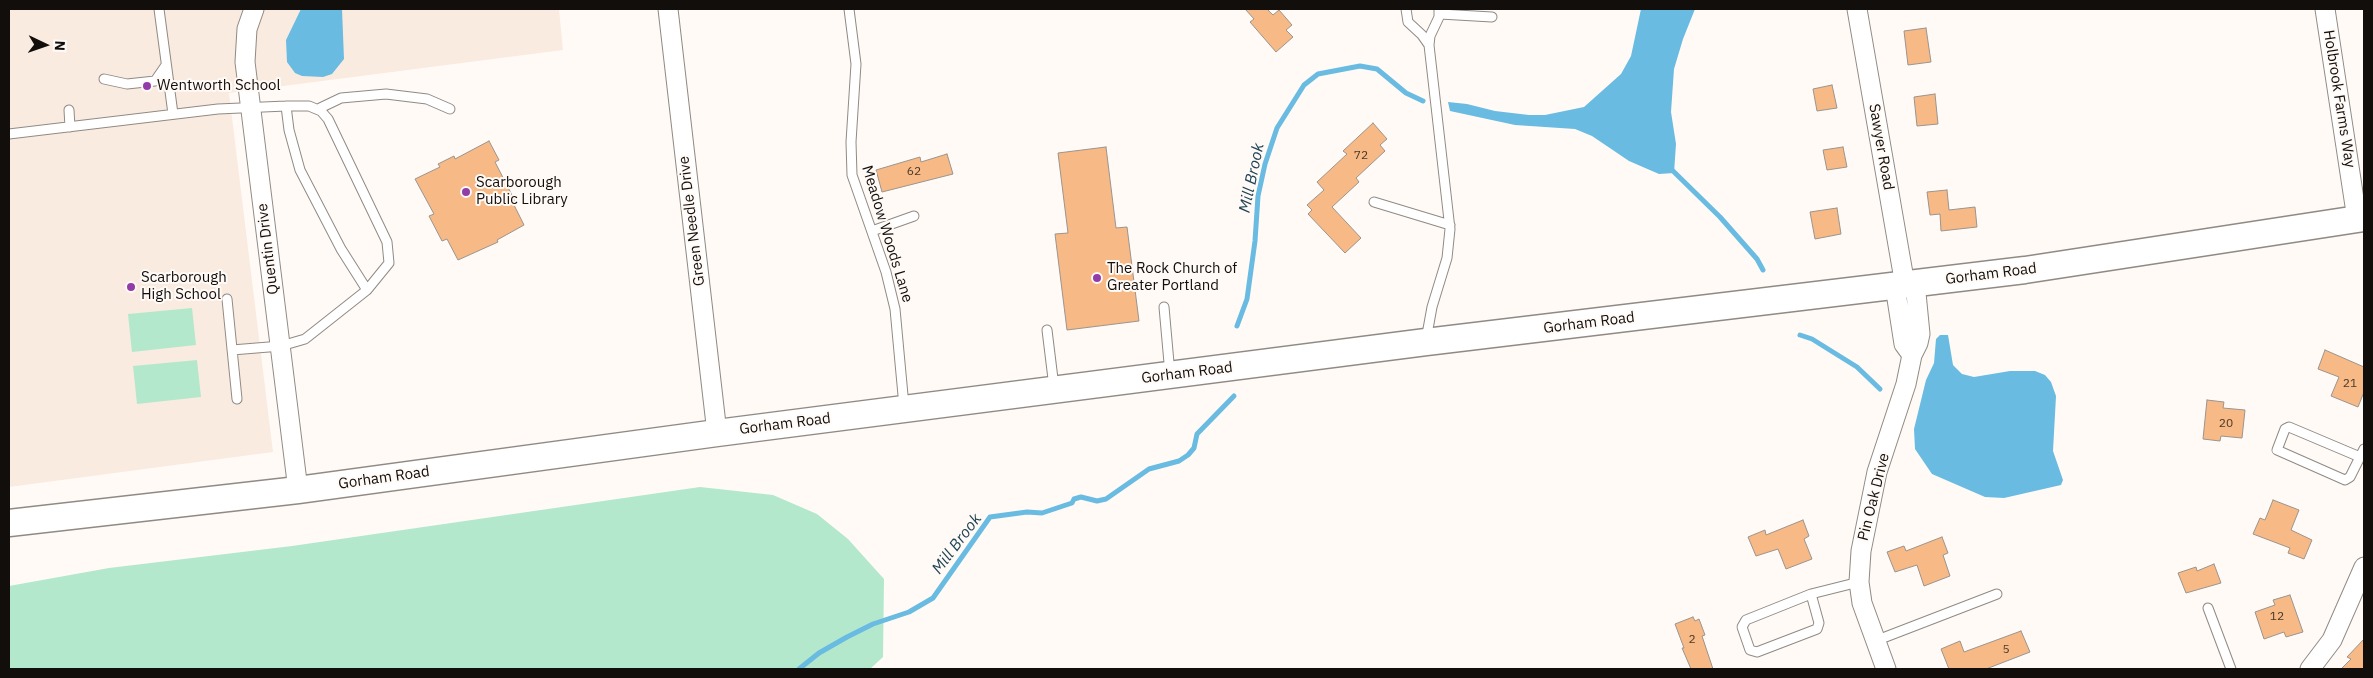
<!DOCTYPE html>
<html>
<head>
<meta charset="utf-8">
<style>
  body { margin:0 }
  #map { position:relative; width:2373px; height:678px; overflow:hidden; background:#fffaf6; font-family:"IBM Plex Sans",sans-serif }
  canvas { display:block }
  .frame { position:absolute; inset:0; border:10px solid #110e0c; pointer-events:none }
  .north { position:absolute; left:20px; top:20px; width:50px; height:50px; -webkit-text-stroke:4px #fffaf6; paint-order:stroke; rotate:93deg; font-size:14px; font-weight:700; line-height:20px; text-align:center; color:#110e0c }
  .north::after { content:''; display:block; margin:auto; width:18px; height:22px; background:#110e0c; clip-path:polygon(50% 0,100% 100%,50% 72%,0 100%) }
</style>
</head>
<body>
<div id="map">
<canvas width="2373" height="678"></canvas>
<div class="frame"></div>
<div class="north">N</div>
</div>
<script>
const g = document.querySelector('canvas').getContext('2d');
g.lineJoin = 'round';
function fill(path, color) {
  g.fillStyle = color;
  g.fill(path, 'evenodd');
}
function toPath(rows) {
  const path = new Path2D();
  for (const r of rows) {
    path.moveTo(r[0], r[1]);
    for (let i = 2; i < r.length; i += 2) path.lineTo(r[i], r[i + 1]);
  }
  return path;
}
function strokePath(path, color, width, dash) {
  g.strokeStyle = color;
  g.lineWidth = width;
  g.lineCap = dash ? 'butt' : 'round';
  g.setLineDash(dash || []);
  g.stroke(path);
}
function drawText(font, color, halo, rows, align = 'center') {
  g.font = font + ' "IBM Plex Sans",sans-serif';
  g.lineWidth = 4;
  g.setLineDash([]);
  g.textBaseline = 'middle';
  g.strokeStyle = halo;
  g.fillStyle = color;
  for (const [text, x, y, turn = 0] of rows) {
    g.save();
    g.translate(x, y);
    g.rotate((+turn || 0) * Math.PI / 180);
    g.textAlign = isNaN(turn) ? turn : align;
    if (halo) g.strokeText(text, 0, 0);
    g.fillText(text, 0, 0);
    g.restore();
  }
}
const built = toPath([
  [9,9,559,9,563,50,229,93,273,452,9,487]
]);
const green = toPath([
  [192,308,196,345,132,352,128,314],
  [197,360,201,397,137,404,133,366],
  [700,487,773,495,817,514,848,539,884,579,883,657,870,669,9,669,9,586,109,568,292,546]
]);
const water = toPath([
  [301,9,342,9,344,59,332,74,323,77,302,76,295,73,287,62,286,40],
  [1641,9,1695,9,1683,39,1674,69,1671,112,1676,144,1674,173,1659,174,1629,161,1592,136,1575,129,1515,125,1450,111,1448,102,1467,104,1495,111,1529,115,1545,115,1584,107,1621,74,1631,56],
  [1940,335,1948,335,1953,365,1962,374,1974,377,2010,371,2035,371,2045,375,2051,382,2056,396,2053,451,2063,480,2061,485,2004,498,1985,497,1932,474,1915,449,1914,429,1926,380,1934,363,1936,339]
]);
const stream = toPath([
  [1671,169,1720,217,1757,259,1763,270],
  [1237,326,1247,299,1255,241,1258,196,1265,164,1277,128,1304,85,1318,74,1360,66,1377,69,1406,93,1423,101],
  [1800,335,1812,339,1857,367,1880,389],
  [799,669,819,653,847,637,873,624,909,612,933,598,990,517,1027,512,1042,513,1072,503,1074,499,1081,497,1097,501,1106,499,1149,469,1179,461,1188,455,1194,448,1197,434,1234,396]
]);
const building = toPath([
  [1245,9,1267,9,1273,15,1279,10,1292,25,1286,30,1293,37,1276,52,1250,22,1254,19,1245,9],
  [1926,28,1931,62,1908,65,1904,31,1926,28],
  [1832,85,1837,108,1817,111,1813,89,1832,85],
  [1935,94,1938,124,1917,126,1914,97,1935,94],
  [1373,123,1387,139,1380,145,1385,151,1356,178,1359,182,1332,207,1361,238,1345,253,1308,214,1312,210,1307,205,1324,190,1317,182,1347,154,1343,151,1373,123],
  [489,141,499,160,495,162,516,203,514,205,524,225,497,240,498,242,458,260,447,239,442,241,429,216,434,214,415,179,440,167,438,164,454,156,455,159,489,141],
  [1106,147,1116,228,1127,227,1139,321,1067,330,1055,234,1068,233,1058,153,1106,147],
  [1843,147,1847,167,1827,170,1823,150,1843,147],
  [947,154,953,174,882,192,876,170,920,157,921,162,947,154],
  [1947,190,1949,210,1975,207,1977,227,1941,231,1940,214,1930,215,1927,192,1947,190],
  [1837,208,1841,234,1815,239,1810,212,1837,208],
  [2325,350,2364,367,2364,392,2358,407,2331,396,2339,377,2318,369,2325,350],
  [2207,400,2224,402,2223,408,2245,410,2242,438,2221,436,2220,441,2203,439,2207,400],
  [2273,500,2299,510,2291,530,2312,540,2304,559,2288,553,2290,548,2253,534,2260,518,2265,520,2273,500],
  [1803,520,1809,536,1804,539,1812,559,1786,569,1778,549,1756,556,1748,537,1765,530,1766,535,1803,520],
  [1942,537,1948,553,1943,555,1950,576,1924,586,1917,565,1895,572,1887,552,1904,546,1906,551,1942,537],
  [2214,564,2221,583,2186,593,2178,573,2196,567,2197,571,2214,564],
  [2290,595,2303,632,2286,637,2284,632,2264,639,2255,612,2275,605,2273,600,2290,595],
  [1693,617,1695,621,1699,619,1705,635,1702,636,1713,669,1691,669,1682,648,1684,648,1675,624,1693,617],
  [2021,631,2030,652,1986,669,1949,669,1941,649,1960,641,1964,652,2021,631],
  [2364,639,2364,669,2341,669,2351,659,2347,657,2364,639]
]);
const service = toPath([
  [159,9,173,114],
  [849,9,856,64,851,142,852,175,886,272,895,309,904,406],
  [1406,9,1408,22,1422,35,1429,45,1430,36,1439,17,1439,9],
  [1440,14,1492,17],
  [104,79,127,84,155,81,166,65],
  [286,106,289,130,300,170,341,249,367,290],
  [318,109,341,98,386,94,427,99,450,109],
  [69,110,70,127],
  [9,134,218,109,286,106,309,106,321,111,328,119,387,242,389,263,367,290,305,339,281,346,232,350],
  [1374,202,1450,225],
  [872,231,914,216],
  [227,299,237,399],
  [1164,307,1170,374],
  [1047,330,1054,387],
  [1426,340,1432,307,1447,258,1450,229,1429,45],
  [2360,457,2289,427,2285,429,2277,450,2345,480,2350,477,2364,449],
  [1811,594,1819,623,1817,629,1757,652,1750,650,1742,627,1746,620,1811,594,1859,582],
  [2208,608,2231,669],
  [1875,641,1997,594]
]);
const minor = toPath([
  [254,9,247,29,245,62,298,490],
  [668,9,717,433],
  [1857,9,1905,285],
  [2325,9,2357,219],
  [1895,286,1904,344,1912,355],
  [1886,669,1862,603,1859,582,1861,551,1877,472,1906,384,1912,355,1918,343,1920,334,1915,283],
  [2310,669,2332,640,2364,567]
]);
const secondary = toPath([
  [9,523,298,490,717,433,1426,342,2025,270,2364,218]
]);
const markers = [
  [147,86,5,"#913ca9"],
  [466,192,5,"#913ca9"],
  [1097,278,5,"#913ca9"],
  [131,287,5,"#913ca9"]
];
const numberNames = [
  ["72",1361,156],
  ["62",914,172],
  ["21",2350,384],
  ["20",2226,424],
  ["12",2277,617],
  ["2",1692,640],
  ["5",2006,650]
];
const poiNames = [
  ["Wentworth School",157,86],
  ["Scarborough",476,183],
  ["Public Library",476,200],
  ["The Rock Church of",1107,269],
  ["Greater Portland",1107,286],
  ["Scarborough",141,278],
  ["High School",141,295]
];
const streetNames = [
  ["Holbrook Farms Way",2339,99,81],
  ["Sawyer Road",1881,147,80],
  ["Green Needle Drive",692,221,-97],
  ["Meadow Woods Lane",887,234,73],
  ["Quentin Drive",268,249,-97],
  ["Gorham Road",1991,274,-7],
  ["Gorham Road",1589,323,-7],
  ["Gorham Road",1187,373,-7],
  ["Gorham Road",785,424,-7],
  ["Gorham Road",384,478,-8],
  ["Pin Oak Drive",1874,497,-76]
];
const waterNames = [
  ["Mill Brook",1252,178,-78],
  ["Mill Brook",957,544,-53]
];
fill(built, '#faebe0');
fill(green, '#b3e8cd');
fill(water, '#69bbe2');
strokePath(stream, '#69bbe2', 5);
fill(building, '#f7b985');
strokePath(building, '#9b948e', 1);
strokePath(service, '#918a84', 11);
strokePath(minor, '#918a84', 21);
strokePath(secondary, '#918a84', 29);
strokePath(service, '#fff', 9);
strokePath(minor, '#fff', 19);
strokePath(secondary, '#fff', 26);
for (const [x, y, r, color] of markers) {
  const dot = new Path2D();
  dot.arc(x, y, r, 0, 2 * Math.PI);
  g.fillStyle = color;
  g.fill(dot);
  strokePath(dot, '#fffaf6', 2);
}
drawText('12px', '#4a392a', null, numberNames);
drawText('15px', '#110e0c', '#fffaf6', poiNames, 'left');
drawText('15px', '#110e0c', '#fffaf6', streetNames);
drawText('italic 16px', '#1f4455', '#fffaf6', waterNames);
</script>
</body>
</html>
